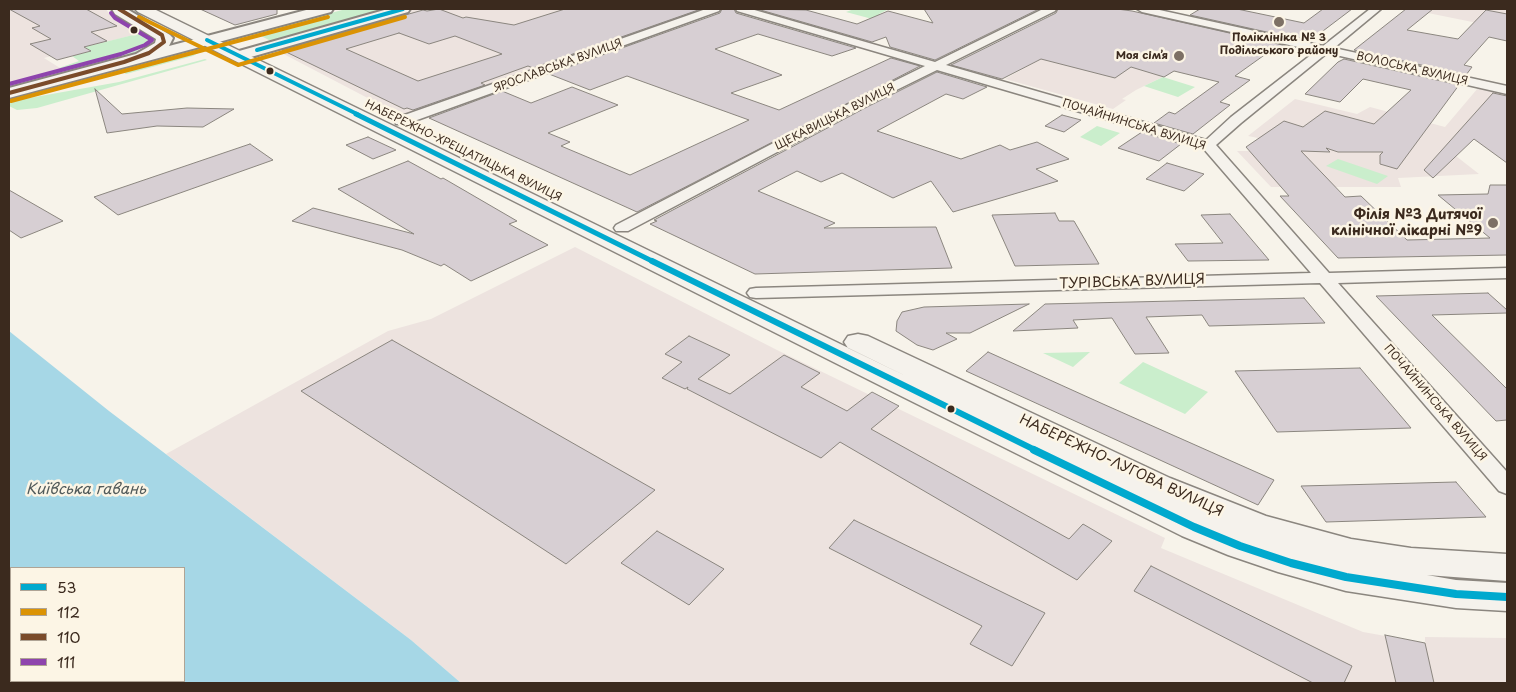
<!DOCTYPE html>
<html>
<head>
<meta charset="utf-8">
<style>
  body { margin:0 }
  #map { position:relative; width:1516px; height:692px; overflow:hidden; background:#f7f3ea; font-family:"Playpen Sans",sans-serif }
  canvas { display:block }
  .frame { position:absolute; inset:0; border:10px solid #3b2a1e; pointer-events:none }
  .legend { position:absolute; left:10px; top:567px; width:175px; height:115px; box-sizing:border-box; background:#fcf5e5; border:1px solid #afa495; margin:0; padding:6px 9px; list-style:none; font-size:15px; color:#3b2a1e }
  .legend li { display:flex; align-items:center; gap:10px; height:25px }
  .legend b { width:25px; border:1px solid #afa495 }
</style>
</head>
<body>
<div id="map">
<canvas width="1516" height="692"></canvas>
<div class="frame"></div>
<ul class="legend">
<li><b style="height:6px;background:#00a9ce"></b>53</li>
<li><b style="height:6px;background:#db9304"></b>112</li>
<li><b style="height:6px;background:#7a4b2a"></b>110</li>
<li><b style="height:6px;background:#8e44ad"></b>111</li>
</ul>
</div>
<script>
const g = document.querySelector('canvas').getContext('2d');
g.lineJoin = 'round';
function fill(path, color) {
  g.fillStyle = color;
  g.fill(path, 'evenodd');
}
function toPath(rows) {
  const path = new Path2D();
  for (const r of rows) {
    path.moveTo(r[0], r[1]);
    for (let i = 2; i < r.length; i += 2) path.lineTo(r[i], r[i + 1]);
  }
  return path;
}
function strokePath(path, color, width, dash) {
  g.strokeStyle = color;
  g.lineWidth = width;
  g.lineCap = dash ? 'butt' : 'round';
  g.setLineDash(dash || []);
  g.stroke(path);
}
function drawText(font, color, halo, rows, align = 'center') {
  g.font = font + ' "Playpen Sans",sans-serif';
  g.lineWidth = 5;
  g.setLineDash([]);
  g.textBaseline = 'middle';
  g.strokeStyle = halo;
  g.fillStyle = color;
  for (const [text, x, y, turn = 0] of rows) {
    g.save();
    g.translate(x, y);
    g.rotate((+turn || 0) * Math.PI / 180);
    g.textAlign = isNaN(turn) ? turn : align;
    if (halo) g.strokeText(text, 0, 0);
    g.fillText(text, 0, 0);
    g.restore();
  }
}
const built = toPath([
  [9,9,106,9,110,15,141,33,44,58,68,73,9,89],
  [414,9,711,9,402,116,276,50,286,45],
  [1429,9,1507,9,1507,29,1428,13,1432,9],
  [1064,45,1179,69,1136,90,1122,99,1126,100,1113,109,1005,79],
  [1478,88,1507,94,1507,142,1478,135,1456,156,1479,174,1398,178,1401,187,1271,187,1237,151,1259,151,1258,138,1248,136,1295,99,1357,114,1370,107,1445,127],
  [575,247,777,350,1165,538,1161,548,1363,632,1425,643,1425,637,1507,638,1507,683,461,683,411,640,166,454,388,331,431,319]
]);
const green = toPath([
  [346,9,391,9,273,42,255,33],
  [854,9,889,9,879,14,902,20,891,24,846,12],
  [141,33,147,36,148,43,134,53,68,73,59,68,79,61,72,56,91,51,85,47],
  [194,47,202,51,193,56,126,74,116,68],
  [205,59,207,60,37,108,17,110,9,106,10,103,18,100,119,82],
  [1163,77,1195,87,1178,97,1144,86],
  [1097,126,1120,133,1101,146,1080,137],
  [1338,159,1388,176,1377,184,1326,166],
  [1090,352,1073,367,1043,353],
  [1143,362,1208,392,1185,414,1119,383]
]);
const water = toPath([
  [9,331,109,411,411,640,461,683,9,683],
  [11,568,184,568,184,681,11,681]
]);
const building = toPath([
  [9,9,86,9,117,26,91,32,107,41,84,47,91,51,57,60,30,44,51,39,32,28,40,26,9,9],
  [200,9,277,9,277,14,235,25,200,9],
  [439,9,463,18,466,17,514,25,565,9,701,9,533,68,528,66,481,83,485,85,413,110,407,108,404,109,282,50,423,10,427,11,439,9],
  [399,33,429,44,455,36,502,54,418,81,346,49,399,33],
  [722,9,734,9,736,13,856,48,832,56,758,34,715,49,782,75,731,93,779,110,891,58,920,66,637,212,429,118,502,91,531,103,572,87,618,105,548,133,570,142,561,146,630,175,749,120,627,76,590,90,549,74,720,13,722,9],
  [757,9,806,10,857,24,888,11,933,23,924,9,1039,9,935,60,890,47,886,37,872,42,757,9],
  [1058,9,1117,9,1132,11,1287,46,1278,53,1270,51,1235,76,1250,80,1220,102,1230,105,1193,134,1154,123,1169,112,1175,114,1219,82,1174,71,1164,77,1131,67,1115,78,1041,59,1002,79,951,65,1056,13,1058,9],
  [1200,9,1237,9,1304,23,1323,9,1352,9,1319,34,1308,32,1298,39,1190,15,1200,9],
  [1406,9,1433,9,1407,30,1458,39,1486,10,1507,14,1507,41,1489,37,1464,65,1472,67,1466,75,1354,50,1406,9],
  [1344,59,1459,85,1397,169,1380,164,1380,155,1383,152,1338,152,1326,148,1330,152,1301,151,1345,197,1361,196,1407,240,1490,238,1438,195,1488,194,1490,185,1507,185,1507,255,1338,258,1280,196,1289,196,1246,147,1284,121,1303,127,1325,111,1374,124,1411,90,1363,79,1340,102,1305,94,1338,62,1344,59],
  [937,72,987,87,963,99,946,94,877,131,961,159,1000,145,1010,150,1037,142,1069,159,1036,169,1058,181,953,212,931,181,893,198,842,173,821,182,797,171,758,191,835,223,824,228,936,227,952,268,755,274,650,224,657,221,654,220,867,107,937,72],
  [95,89,122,114,187,108,234,109,203,127,157,126,107,133,95,89],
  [1493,93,1507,96,1507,163,1474,139,1433,178,1424,170,1493,93],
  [1062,115,1081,120,1064,132,1045,126,1062,115],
  [1142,132,1181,144,1159,161,1118,148,1142,132],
  [368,137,396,150,373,159,346,145,368,137],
  [250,144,273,160,118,215,94,197,250,144],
  [408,161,441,179,443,178,517,221,509,224,548,245,471,281,444,264,441,266,402,250,292,221,313,208,414,234,338,189,408,161],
  [1167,163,1204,174,1184,191,1146,179,1167,163],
  [9,190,63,221,21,238,9,230,9,190],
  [1055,213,1059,221,1074,221,1099,264,1015,266,992,215,1055,213],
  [1230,214,1269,260,1188,261,1175,244,1223,243,1201,215,1230,214],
  [1488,293,1507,310,1507,313,1432,315,1507,389,1507,420,1496,421,1376,296,1488,293],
  [1304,298,1325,323,1209,326,1202,315,1146,317,1169,353,1135,354,1112,318,1073,320,1078,328,1013,331,1045,304,1304,298],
  [1029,304,970,333,946,333,957,339,933,350,917,345,896,331,897,321,902,312,924,307,1029,304],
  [689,336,730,355,698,379,730,394,784,355,820,373,801,387,847,411,872,392,899,406,871,429,1069,539,1083,524,1112,541,1077,580,840,442,821,458,687,389,688,387,685,389,662,378,682,362,665,354,689,336],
  [392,340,655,490,566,564,301,391,392,340],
  [988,352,1103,404,1274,480,1258,505,966,371,988,352],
  [1360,368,1411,428,1277,432,1235,371,1360,368],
  [1456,482,1486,517,1326,522,1301,486,1456,482],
  [854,520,1045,613,1012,666,970,644,982,626,829,548,854,520],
  [657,531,724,569,689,605,621,563,657,531],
  [1151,566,1352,666,1344,683,1313,683,1134,591,1151,566],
  [1385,635,1425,643,1434,683,1396,683,1385,635]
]);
const minor = toPath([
  [706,9,720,9,719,11,406,124,396,124,394,121,396,118,706,9],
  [736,9,751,9,935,62,1043,9,1056,9,1055,11,946,65,1206,140,1231,117,1316,51,1142,12,1137,9,1155,9,1323,46,1370,9,1381,9,1334,48,1507,86,1507,94,1327,53,1241,123,1216,145,1329,273,1507,268,1507,278,1338,283,1507,472,1507,494,1499,491,1320,283,756,298,750,297,747,293,750,289,756,288,1311,273,1203,148,937,70,866,105,628,231,616,231,614,228,616,225,858,99,925,66,737,11,736,9]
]);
const secondary = toPath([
  [112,9,127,9,170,35,173,38,169,46,310,9,333,9,331,12,9,98,9,88,136,54,155,43,156,39,115,14,112,9],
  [388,9,410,9,408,12,244,59,232,59,230,56,232,53,388,9]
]);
const primary = toPath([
  [135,9,154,9,914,380,848,348,844,342,848,336,858,334,868,336,1170,478,1266,516,1351,539,1411,548,1507,554,1507,581,1427,575,1456,580,1507,583,1507,611,1456,608,1346,591,1278,572,1228,555,1182,536,893,392,138,12,135,9]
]);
const bus1Far3 = toPath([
  [207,40,359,115],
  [257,50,403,9]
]);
const bus1Far2 = toPath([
  [356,114,654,262]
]);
const bus1Far1 = toPath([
  [652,261,1037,451]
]);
const bus1 = toPath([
  [1034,450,1194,527,1240,546,1291,563,1346,577,1456,594,1507,597]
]);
const bus2 = toPath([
  [139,17,238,65,405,17],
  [11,101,328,17]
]);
const bus3 = toPath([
  [9,93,124,62,149,53,164,42,162,35,119,9]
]);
const bus4 = toPath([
  [9,84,121,54,145,45,152,40,115,18,111,13]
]);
const markers = [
  [1279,22,6,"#7d7065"],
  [134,30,4.5,"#3b2a1e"],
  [1179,56,6,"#7d7065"],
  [270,71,4.5,"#3b2a1e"],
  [1493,223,6,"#7d7065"],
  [951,409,4.5,"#3b2a1e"]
];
const farPoinames = [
  ["Поліклініка № 3",1279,38],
  ["Подільського району",1279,51],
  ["Моя сім’я",1168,56,"right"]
];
const farStreetnames = [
  ["ЯРОСЛАВСЬКА ВУЛИЦЯ",558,66,-20],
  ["ВОЛОСЬКА ВУЛИЦЯ",1412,69,13],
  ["ЩЕКАВИЦЬКА ВУЛИЦЯ",835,117,-27],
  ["ПОЧАЙНИНСЬКА ВУЛИЦЯ",1134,125,17],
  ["НАБЕРЕЖНО-ХРЕЩАТИЦЬКА ВУЛИЦЯ",463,151,26],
  ["ПОЧАЙНИНСЬКА ВУЛИЦЯ",1435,403,49]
];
const poiNames = [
  ["Філія №3 Дитячої",1482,215],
  ["клінічної лікарні №9",1482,231]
];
const streetNames = [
  ["ТУРІВСЬКА ВУЛИЦЯ",1132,282,-2],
  ["НАБЕРЕЖНО-ЛУГОВА ВУЛИЦЯ",1121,466,25]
];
const waterNames = [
  ["Київська гавань",86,490]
];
fill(built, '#ede3df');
fill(green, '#caeecc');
fill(water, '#a6d7e6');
fill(building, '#d7cfd3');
strokePath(building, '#8b867f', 1);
strokePath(minor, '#8b867f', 3);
strokePath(secondary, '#8b867f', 4);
strokePath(primary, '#8b867f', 3);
fill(minor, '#f5f2ec');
fill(secondary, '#f5f2ec');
fill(primary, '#f5f2ec');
strokePath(bus1Far3, '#00a9ce', 4);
strokePath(bus1Far2, '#00a9ce', 5);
strokePath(bus1Far1, '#00a9ce', 6);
strokePath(bus1, '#00a9ce', 8);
strokePath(bus2, '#db9304', 4);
strokePath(bus3, '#7a4b2a', 4);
strokePath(bus4, '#8e44ad', 4);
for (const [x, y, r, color] of markers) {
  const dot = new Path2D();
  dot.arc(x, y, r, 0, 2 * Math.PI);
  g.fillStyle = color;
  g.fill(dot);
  strokePath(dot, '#fcf5e5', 2);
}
drawText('bold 11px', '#3b2a1e', '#fcf5e5', farPoinames);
drawText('11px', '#3b2a1e', '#fcf5e5', farStreetnames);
drawText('bold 14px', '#3b2a1e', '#fcf5e5', poiNames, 'right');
drawText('14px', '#3b2a1e', '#fcf5e5', streetNames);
drawText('italic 15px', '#515a5a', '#fcf5e5', waterNames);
</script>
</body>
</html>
